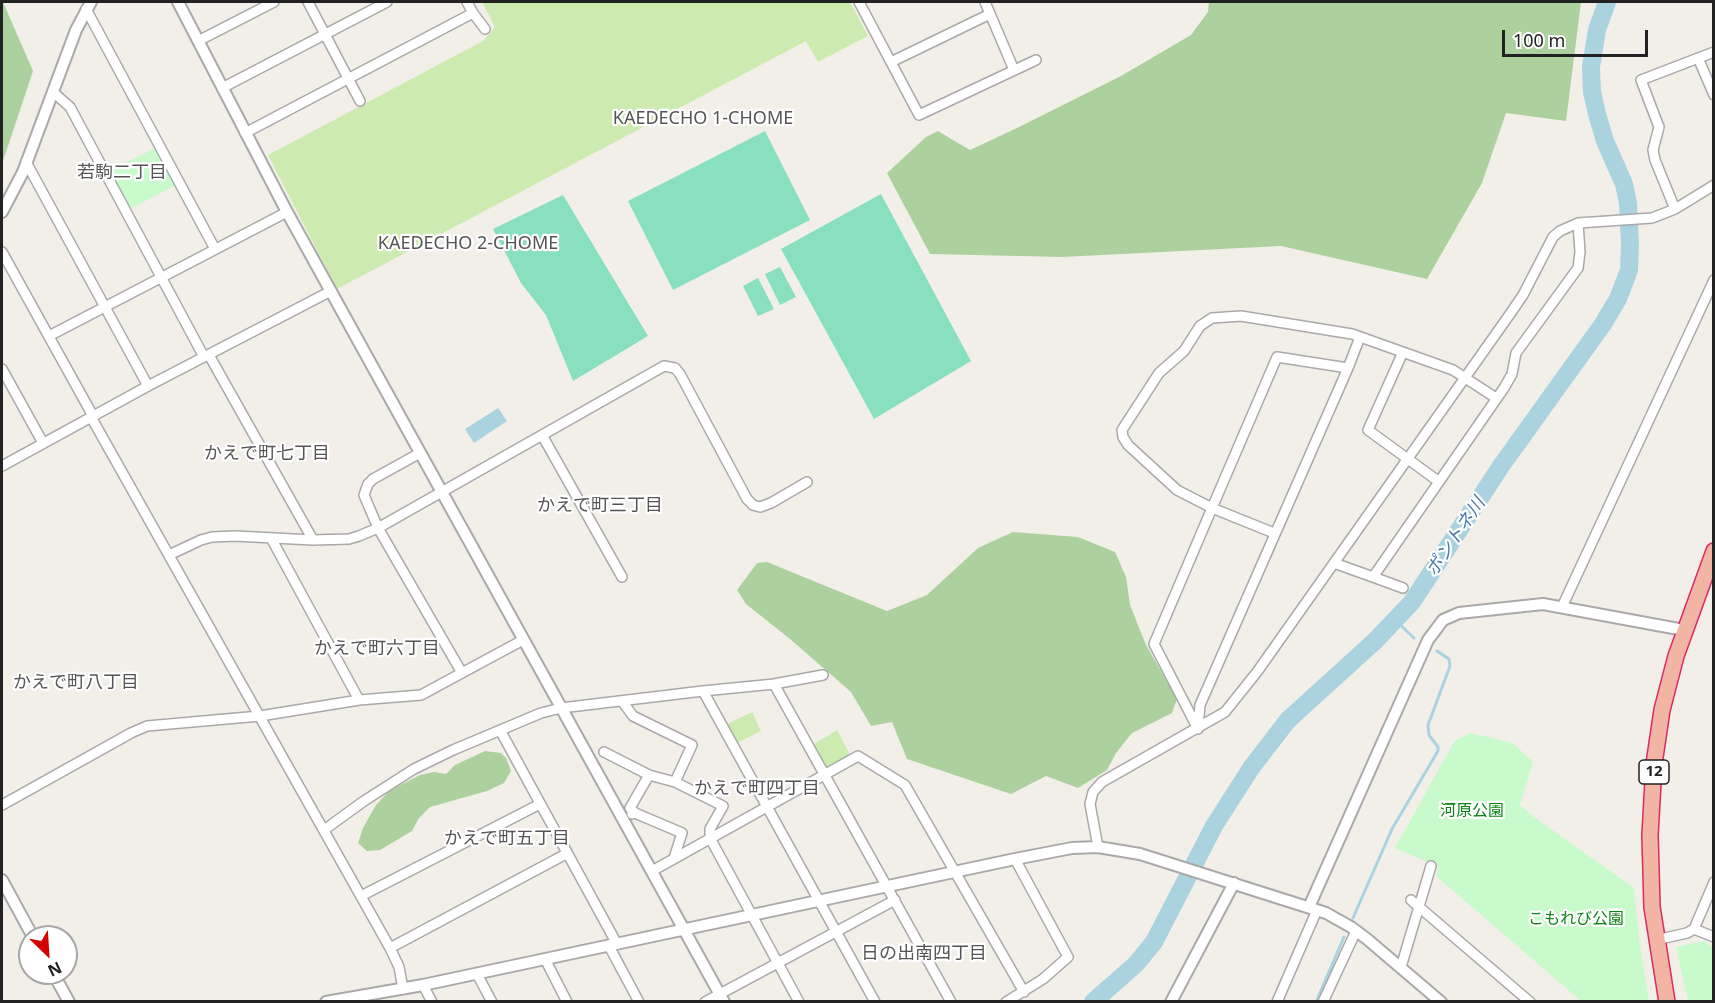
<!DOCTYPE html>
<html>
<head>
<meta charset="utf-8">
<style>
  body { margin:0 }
  #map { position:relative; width:1715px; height:1003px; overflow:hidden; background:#f2efe9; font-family:"Noto Sans",sans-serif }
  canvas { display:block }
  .frame { position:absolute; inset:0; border:3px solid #222; pointer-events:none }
  .north { position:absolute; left:18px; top:925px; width:60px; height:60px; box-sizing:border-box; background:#fff; border:2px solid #a7a7a7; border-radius:50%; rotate:155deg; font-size:16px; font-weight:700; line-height:24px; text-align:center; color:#222 }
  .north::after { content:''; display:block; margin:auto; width:21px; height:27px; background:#d40000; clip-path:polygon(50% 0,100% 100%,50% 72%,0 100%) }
  .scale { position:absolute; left:1502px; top:30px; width:146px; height:27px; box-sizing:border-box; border:3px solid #222; border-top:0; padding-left:8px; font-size:18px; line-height:21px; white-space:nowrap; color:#222; -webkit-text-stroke:4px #fff; paint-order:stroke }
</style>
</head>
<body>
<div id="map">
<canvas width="1715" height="1003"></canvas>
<div class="frame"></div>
<div class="north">N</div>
<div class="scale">100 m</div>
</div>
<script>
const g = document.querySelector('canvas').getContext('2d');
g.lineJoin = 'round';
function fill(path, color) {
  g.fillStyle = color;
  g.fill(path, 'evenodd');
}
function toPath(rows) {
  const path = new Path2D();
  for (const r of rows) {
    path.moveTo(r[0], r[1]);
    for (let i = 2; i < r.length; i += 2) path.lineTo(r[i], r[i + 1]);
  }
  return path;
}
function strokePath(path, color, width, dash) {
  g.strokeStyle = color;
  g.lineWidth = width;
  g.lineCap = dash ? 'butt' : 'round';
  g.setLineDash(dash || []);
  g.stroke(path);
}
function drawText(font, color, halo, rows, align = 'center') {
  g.font = font + ' "Noto Sans","Noto Sans JP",sans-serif';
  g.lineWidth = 4.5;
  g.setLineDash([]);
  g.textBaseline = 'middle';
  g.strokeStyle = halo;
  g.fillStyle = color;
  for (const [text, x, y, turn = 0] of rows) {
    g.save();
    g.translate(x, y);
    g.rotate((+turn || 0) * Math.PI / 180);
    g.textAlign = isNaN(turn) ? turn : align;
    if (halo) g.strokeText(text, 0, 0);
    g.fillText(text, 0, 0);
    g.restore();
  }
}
const grass = toPath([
  [482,2,850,2,868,36,818,62,806,41,337,289,268,155,483,41,495,27],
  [752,712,761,731,737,743,727,724],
  [837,730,850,755,827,767,814,744]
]);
const forest = toPath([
  [2,2,3,2,33,71,2,164],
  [1209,2,1581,2,1566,121,1506,113,1482,183,1427,279,1281,246,1062,257,930,254,887,173,926,137,938,131,970,150,1017,128,1121,76,1191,35,1208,12],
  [1013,532,1078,537,1115,552,1126,577,1130,605,1146,645,1177,699,1172,713,1132,733,1116,753,1107,770,1078,788,1046,776,1011,794,907,759,892,722,871,726,851,692,790,639,746,604,737,590,757,563,767,562,887,611,927,595,978,548],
  [485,751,501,753,506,758,511,771,504,783,487,791,430,807,419,818,412,831,380,850,367,851,358,843,363,828,376,805,389,791,420,775,434,772,446,774,455,765]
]);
const park = toPath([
  [158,147,178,184,126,211,106,172],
  [1470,733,1513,743,1533,762,1520,805,1534,817,1634,888,1640,946,1649,1001,1581,1001,1436,876,1439,867,1395,848,1454,742],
  [1704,941,1713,948,1713,1001,1688,1001,1676,947]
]);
const pitch = toPath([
  [765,131,810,220,673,290,628,201],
  [881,194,971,361,874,419,781,249],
  [563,195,648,336,573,381,546,315,521,283,493,229],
  [780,267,796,297,780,305,765,274],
  [758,278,774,309,758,316,743,286]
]);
const water = toPath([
  [498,408,507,421,474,443,465,429]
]);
const stream = toPath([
  [1395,620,1414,638],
  [1353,918,1392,829,1438,751,1438,747,1429,735,1428,725,1450,666,1449,659,1437,651],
  [1316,1002,1344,937]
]);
const river = toPath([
  [1093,1002,1136,964,1154,942,1214,826,1251,768,1288,720,1375,641,1412,602,1501,466,1603,324,1618,299,1629,270,1630,245,1628,203,1624,184,1605,141,1597,114,1592,92,1591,67,1597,30,1607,2]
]);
const minor = toPath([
  [308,2,360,101],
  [859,2,919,115,1036,60],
  [985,2,1014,70],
  [86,9,215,249],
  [473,13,485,29],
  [198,41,274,2],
  [1698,58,1714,95],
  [891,62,990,14],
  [222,88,387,2],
  [53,92,70,107,204,357],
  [245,133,473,13,467,2],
  [26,162,148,386],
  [1675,209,1714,185],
  [2,252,93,416],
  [49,336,287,212],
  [1403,352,1368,430,1438,481],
  [209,355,313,540],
  [2,369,43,443],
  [91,417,390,948,399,967,403,989],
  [542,435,622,577],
  [420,453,373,479,368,484,364,495,378,528,462,673],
  [2,466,148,386,331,291],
  [1274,533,1212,508,1277,357,1348,368],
  [271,538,359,700],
  [169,555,201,540,212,537,235,536,313,540,349,539,359,536,378,528,664,366,675,368,680,374,747,499,753,505,760,507,771,503,807,482],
  [1334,563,1510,314,1523,295,1553,237,1560,231,1578,223,1652,218,1675,209,1655,160,1653,150,1659,127,1641,80,1714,52],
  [1373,577,1403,588],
  [1562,607,1714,280],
  [774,684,823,675],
  [622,701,633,716,692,745,675,782,723,806,710,829,710,838,799,1002],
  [1198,727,1200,705,1348,368,1360,337],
  [1198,729,1154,644,1212,508,1177,490,1128,445,1123,437,1122,430,1159,373,1184,351,1200,326,1212,318,1241,316,1352,334,1453,370,1496,398],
  [500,730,617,944],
  [604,752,649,775,630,808,635,813],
  [649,775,675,782],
  [2,805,131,733,147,726,260,716,359,700,421,695,523,640],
  [632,814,635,813,682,833,674,858],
  [324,830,364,801,414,769,453,750,541,713,561,708,703,691],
  [1098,847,1090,804,1093,792,1102,782,1225,712,1257,672,1334,563,1373,577,1504,388,1512,374,1516,353,1578,268,1580,252,1578,223],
  [652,871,858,756,905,785,1024,992],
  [361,896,540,804],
  [1411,900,1530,1002],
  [1694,929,1714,937],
  [1656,940,1687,933,1694,929,1714,882],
  [609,946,639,1002],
  [390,948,566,854],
  [545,959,567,1002],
  [1401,967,1431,866],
  [477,974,492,1002],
  [423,985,432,1002],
  [705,1002,895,900],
  [875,1002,703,691,774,684,951,1002],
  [1006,1002,1043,979,1068,957,1015,859],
  [1277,1002,1317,910],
  [1323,1002,1356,931]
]);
const tertiary = toPath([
  [178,2,287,212,724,1002],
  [2,212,23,172,76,30,91,2],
  [2,880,33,937],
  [1309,907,1428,640,1443,620,1459,613,1543,604,1684,630],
  [53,973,69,1002],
  [326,1002,423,985,1015,859,1072,848,1098,847,1140,854,1326,913,1351,927,1367,939,1441,1002],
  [1171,1002,1234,883]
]);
const trunk = toPath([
  [1667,1002,1652,907,1650,835,1654,764,1662,710,1676,656,1714,551]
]);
const shields = [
  [1654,772,30]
];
const shieldNames = [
  ["12",1654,772]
];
const parkNames = [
  ["河原公園",1472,811],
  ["こもれび公園",1576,919]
];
const neighbourhoodNames = [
  ["KAEDECHO 1-CHOME",703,119],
  ["若駒二丁目",122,173],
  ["KAEDECHO 2-CHOME",468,244],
  ["かえで町七丁目",267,454],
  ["かえで町三丁目",600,506],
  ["かえで町六丁目",377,649],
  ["かえで町八丁目",76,683],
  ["かえで町四丁目",757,789],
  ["かえで町五丁目",507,839],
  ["日の出南四丁目",924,954]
];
const waterNames = [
  ["ポントネ川",1456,537,-56]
];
fill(grass, '#cdebb0');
fill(forest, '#add19e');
fill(park, '#c8facc');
fill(pitch, '#88e0be');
fill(water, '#aad3df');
strokePath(stream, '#aad3df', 3);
strokePath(river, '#aad3df', 18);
strokePath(minor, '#a9a9a9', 12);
strokePath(tertiary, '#a9a9a9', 14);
strokePath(trunk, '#dc2a67', 18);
strokePath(minor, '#fff', 9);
strokePath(tertiary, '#fff', 10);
strokePath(trunk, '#f2b4a3', 15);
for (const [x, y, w] of shields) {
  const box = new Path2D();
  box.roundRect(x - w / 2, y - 12, w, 24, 4.5);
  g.fillStyle = '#fff';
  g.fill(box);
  strokePath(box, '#222', 1.5);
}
drawText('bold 15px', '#222', null, shieldNames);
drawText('16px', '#0c8416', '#fff', parkNames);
drawText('18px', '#555', '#fff', neighbourhoodNames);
drawText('italic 18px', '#4a7aab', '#fff', waterNames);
</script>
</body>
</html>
